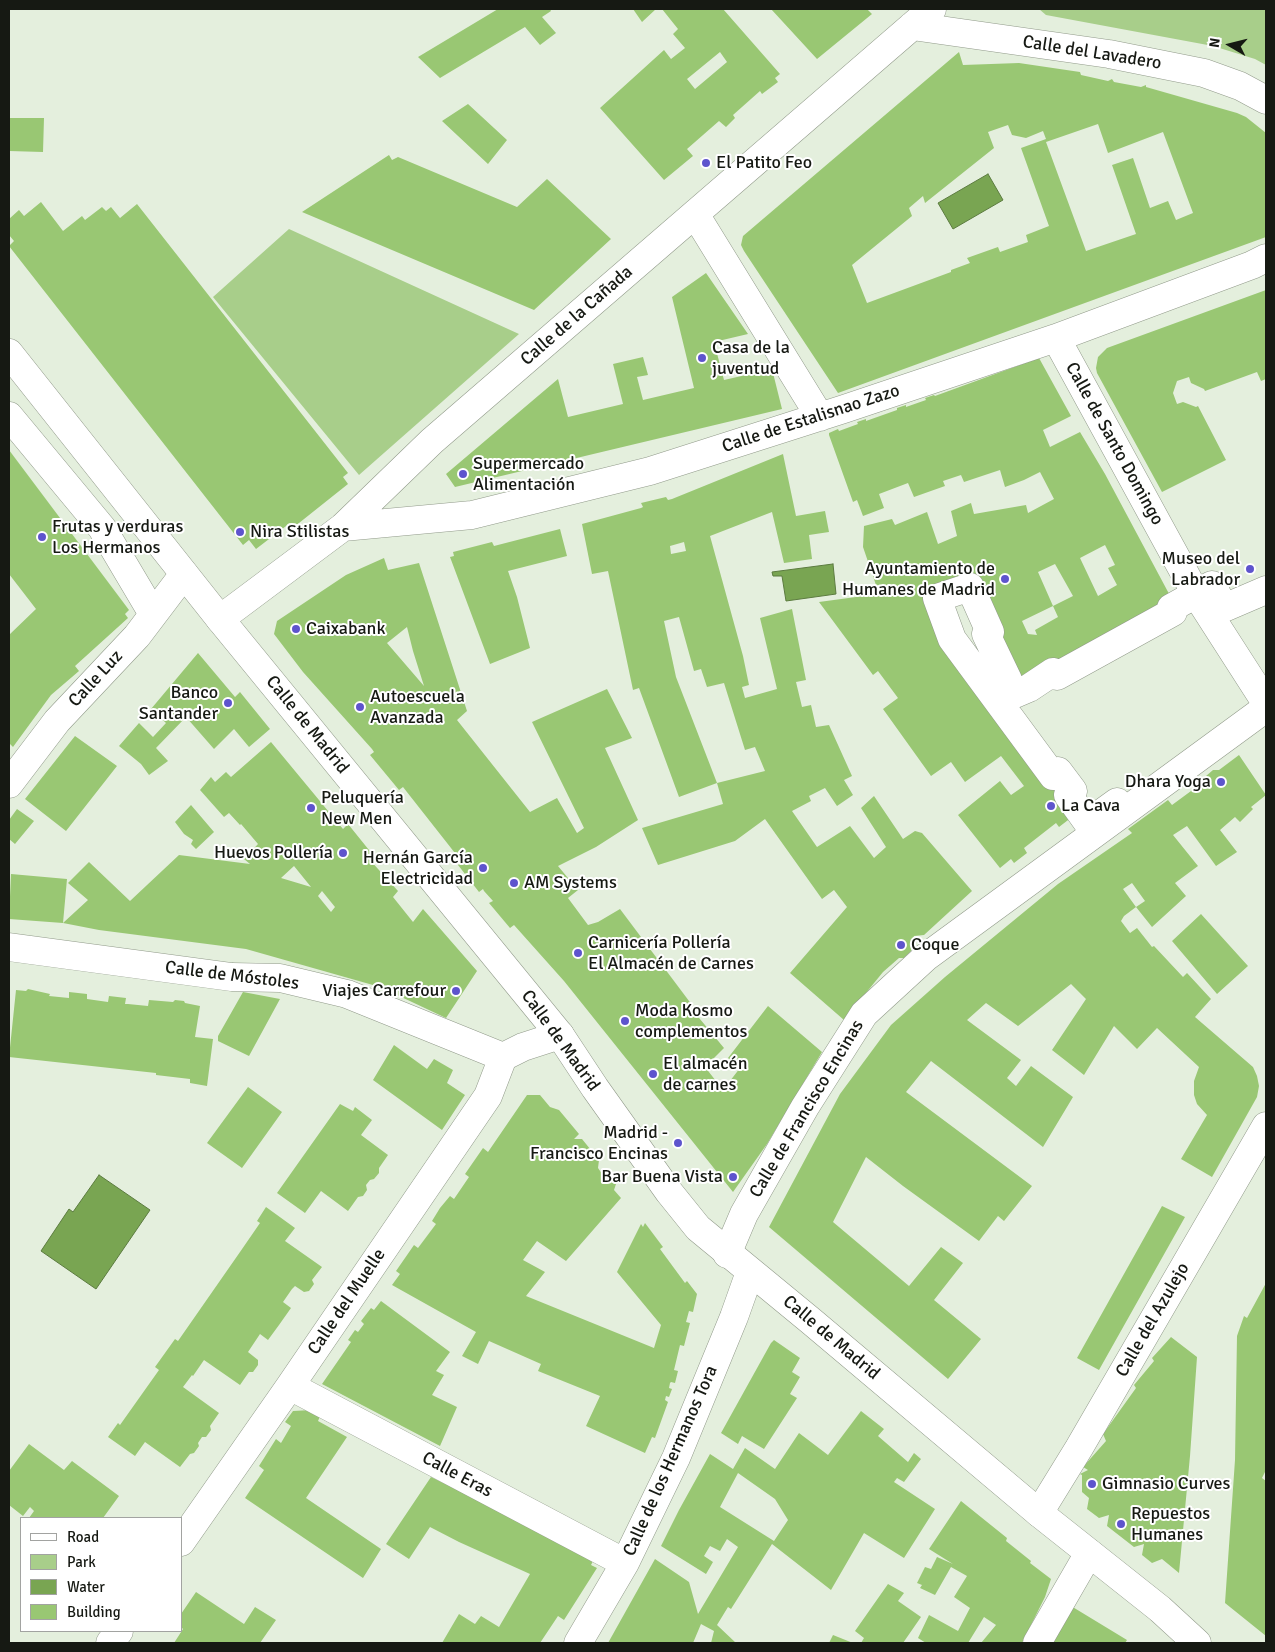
<!DOCTYPE html>
<html>
<head>
<meta charset="utf-8">
<style>
  body { margin:0 }
  #map { position:relative; width:1275px; height:1652px; overflow:hidden; background:#e4efdd; font-family:Signika,sans-serif }
  canvas { display:block }
  .frame { position:absolute; inset:0; border:10px solid #161913; pointer-events:none }
  .legend { position:absolute; left:20px; top:1517px; width:162px; height:115px; box-sizing:border-box; background:#fff; border:1px solid #a2a3a1; margin:0; padding:6px 9px; list-style:none; font-size:15px; color:#161913 }
  .legend li { display:flex; align-items:center; gap:10px; height:25px }
  .legend b { width:25px; border:1px solid #a2a3a1 }
  .north { position:absolute; left:1205px; top:20px; width:50px; height:50px; -webkit-text-stroke:4px #fff; paint-order:stroke; rotate:278deg; font-size:14px; font-weight:700; line-height:20px; text-align:center; color:#161913 }
  .north::after { content:''; display:block; margin:auto; width:18px; height:22px; background:#161913; clip-path:polygon(50% 0,100% 100%,50% 72%,0 100%) }
</style>
</head>
<body>
<div id="map">
<canvas width="1275" height="1652"></canvas>
<div class="frame"></div>
<ul class="legend">
<li><b style="height:6px;background:#fff"></b>Road</li>
<li><b style="height:14px;background:#a8ce8a"></b>Park</li>
<li><b style="height:14px;background:#79a552"></b>Water</li>
<li><b style="height:14px;background:#99c773"></b>Building</li>
</ul>
<div class="north">N</div>
</div>
<script>
const g = document.querySelector('canvas').getContext('2d');
g.lineJoin = 'round';
function fill(path, color) {
  g.fillStyle = color;
  g.fill(path, 'evenodd');
}
function toPath(rows) {
  const path = new Path2D();
  for (const r of rows) {
    path.moveTo(r[0], r[1]);
    for (let i = 2; i < r.length; i += 2) path.lineTo(r[i], r[i + 1]);
  }
  return path;
}
function strokePath(path, color, width, dash) {
  g.strokeStyle = color;
  g.lineWidth = width;
  g.lineCap = dash ? 'butt' : 'round';
  g.setLineDash(dash || []);
  g.stroke(path);
}
function drawText(font, color, halo, rows, align = 'center') {
  g.font = font + ' Signika,sans-serif';
  g.lineWidth = 4;
  g.setLineDash([]);
  g.textBaseline = 'middle';
  g.strokeStyle = halo;
  g.fillStyle = color;
  for (const [text, x, y, turn = 0] of rows) {
    g.save();
    g.translate(x, y);
    g.rotate((+turn || 0) * Math.PI / 180);
    g.textAlign = isNaN(turn) ? turn : align;
    if (halo) g.strokeText(text, 0, 0);
    g.fillText(text, 0, 0);
    g.restore();
  }
}
const green = toPath([
  [1039,9,1266,9,1266,65,1255,59,1213,46,1046,15],
  [289,229,519,334,359,475,213,297]
]);
const water = toPath([
  [988,174,1003,200,953,229,938,203,988,174],
  [833,564,836,594,786,601,782,576,773,576,772,572,833,564],
  [99,1175,150,1210,96,1289,41,1251,69,1209,73,1212,99,1175]
]);
const building = toPath([
  [498,9,550,9,551,11,542,17,556,33,540,45,525,27,440,78,418,57],
  [633,9,656,9,642,22],
  [662,9,723,9,780,74,775,78,778,82,762,94,760,91,733,115,735,118,726,127,719,121,687,149,693,156,664,180,600,108,664,50,671,59,685,48,673,34,678,29],
  [720,52,727,62,695,89,687,79],
  [771,9,867,9,872,14,817,59],
  [959,52,963,65,1019,63,1080,72,1081,75,1108,81,1112,79,1114,82,1141,87,1146,85,1146,87,1237,113,1246,117,1266,133,1266,237,838,393,744,251,741,245,743,236],
  [1098,124,1108,153,1163,132,1193,213,1176,220,1168,201,1150,208,1133,158,1112,165,1136,234,1086,251,1046,142],
  [1008,125,1012,135,1026,138,1043,131,1046,139,1021,148,1049,226,1026,235,1028,242,1000,252,998,247,967,258,970,263,951,270,951,272,867,303,852,265,912,216,909,208,923,196,925,203,994,148,988,132],
  [468,104,507,140,488,164,442,121],
  [9,118,44,118,43,152,9,151],
  [389,155,392,160,398,157,517,207,547,179,611,239,534,310,302,212],
  [41,202,63,231,82,216,85,220,102,207,106,211,111,207,120,218,137,204,348,473,343,477,348,484,294,527,290,523,256,549,249,540,243,545,9,246,14,241,9,235,9,219,19,210,24,216],
  [706,273,748,334,714,342,724,380,772,369,782,409,455,487,446,474,558,379,568,417,623,404,613,364,643,357,648,375,637,377,643,400,694,388,672,297],
  [1266,290,1266,379,1261,381,1257,372,1205,391,1204,389,1191,383,1189,377,1177,381,1173,393,1177,404,1183,402,1196,407,1198,406,1226,460,1162,492,1097,373,1096,368,1098,357,1107,348],
  [1039,358,1071,416,1043,430,1050,447,1080,432,1105,474,1175,605,1030,685,1009,678,972,585,934,595,1052,777,1072,817,1059,827,1056,823,1024,848,1027,853,1014,863,1011,859,1000,868,958,815,1000,781,1011,795,1024,786,1001,756,965,782,951,762,931,776,883,709,898,698,878,671,873,675,819,602,856,597,877,588,863,547,864,526,892,519,895,525,927,512,938,544,957,536,951,511,971,503,974,514,1026,505,1028,513,1054,499,1040,472,1024,480,1005,487,1000,470,964,482,961,475,943,481,945,486,914,497,908,483,879,494,884,508,863,516,857,500,853,502,829,435,829,433,838,429,839,431,858,424,857,422,866,419,866,421,897,410,897,408,906,405,906,407,926,400,925,398,934,395,935,396],
  [1105,545,1115,565,1108,568,1117,585,1098,596,1080,558],
  [1055,564,1073,596,1053,606,1058,617,1035,630,1037,635,1028,634,1022,621,1053,606,1038,572],
  [9,450,129,610,125,614,128,618,75,666,79,671,51,695,13,747,9,743,9,635,36,609,9,574],
  [783,454,796,516,825,511,829,532,809,535,812,559,784,563,772,512,710,536,743,656,749,685,742,687,745,698,777,689,760,618,792,609,806,680,796,682,802,707,811,705,816,727,829,725,852,776,844,780,853,795,837,806,825,788,809,796,811,801,792,811,817,847,850,826,874,858,886,847,861,808,874,796,903,839,915,831,922,833,972,891,924,935,914,936,911,951,904,958,899,958,883,972,844,1020,790,973,847,907,834,890,822,899,765,819,735,841,658,865,642,828,723,804,717,783,679,797,639,688,633,690,608,571,592,574,582,524,641,508,643,507,641,503,666,497,668,500,672,499],
  [684,542,686,551,671,554,670,546],
  [679,617,694,671,701,669,707,687,724,683,745,750,755,747,765,771,717,783,676,677,664,621],
  [560,529,567,556,508,571,517,597,530,648,490,664,450,557,454,556,453,552,492,542,494,546],
  [384,558,388,570,419,563,467,711,457,720,530,812,557,798,577,833,584,828,532,722,607,689,632,738,605,748,638,820,596,847,558,866,578,890,568,898,588,925,598,922,620,909,692,1005,690,1007,724,1048,705,1067,723,1090,740,1068,728,1058,768,1006,822,1052,767,1144,733,1192,564,981,514,925,510,928,489,903,493,901,484,891,483,889,479,892,458,865,462,862,403,787,399,790,370,755,374,752,372,749,303,672,274,634,277,621,346,575],
  [407,627,413,651,424,686,387,643],
  [198,653,235,697,240,692,270,729,249,747,234,729,214,749,186,717,156,748,168,761,149,775,141,764,119,746,139,723,153,737,166,723,151,709],
  [75,736,117,766,66,831,25,799],
  [271,742,343,829,348,824,373,855,369,859,398,891,393,897,413,922,423,909,477,971,446,1018,380,987,246,949,99,930,63,923,9,919,11,874,67,879,63,923,88,900,68,883,89,862,130,901,179,855,250,864,244,859,258,844,241,824,240,825,229,813,224,817,200,790,211,777,215,782,226,772,231,777],
  [294,866,311,887,281,878],
  [322,891,335,907,331,912,318,896],
  [1239,755,1266,795,1251,807,1253,809,1240,822,1235,817,1220,830,1237,852,1216,866,1187,826,1173,835,1198,866,1175,883,1186,896,1152,927,1136,907,1145,901,1132,883,1123,889,1136,907,1124,916,1121,921,1130,933,1137,928,1152,947,1154,946,1183,977,1187,973,1211,999,1195,1017,1253,1067,1257,1076,1259,1086,1257,1097,1212,1177,1181,1159,1207,1115,1197,1104,1194,1095,1194,1081,1199,1067,1157,1028,1137,1049,1114,1026,1084,1075,1052,1050,1086,999,1071,984,1018,1026,986,1003,967,1020,1021,1060,1007,1078,1016,1086,1031,1066,1073,1097,1043,1147,931,1061,906,1092,1032,1186,1004,1221,998,1216,979,1241,903,1186,866,1157,833,1222,909,1286,941,1247,963,1263,934,1300,981,1339,948,1379,769,1227,840,1094,891,1025,945,977,1058,884,1132,833,1128,829,1168,800,1172,805,1206,780,1206,776,1213,770,1219,770],
  [191,805,214,832,196,849,191,844,193,840,184,834,175,822],
  [17,809,34,821,15,844,9,839,9,820],
  [1201,914,1248,966,1217,994,1172,941],
  [28,989,50,994,49,996,69,998,69,992,87,994,87,999,108,1002,109,996,126,998,125,1004,128,1004,148,1006,149,1000,173,1002,175,1000,184,1001,185,1003,200,1006,195,1037,213,1039,207,1086,190,1083,190,1079,156,1075,156,1073,9,1057,16,990,26,991],
  [243,992,280,999,249,1056,218,1041,218,1036],
  [394,1045,427,1069,434,1059,453,1070,447,1083,465,1095,442,1130,373,1080],
  [248,1087,282,1112,242,1168,207,1143],
  [527,1095,540,1095,550,1107,559,1110,579,1134,574,1139,582,1139,599,1160,598,1168,605,1178,613,1177,617,1181,614,1190,621,1198,566,1261,537,1241,523,1260,545,1272,526,1296,654,1348,661,1325,617,1272,641,1224,643,1227,645,1223,663,1247,660,1249,685,1283,687,1281,697,1294,693,1312,689,1311,686,1322,690,1323,684,1346,680,1345,674,1370,678,1371,675,1383,671,1382,670,1383,669,1388,672,1389,669,1397,666,1396,665,1400,668,1402,655,1438,652,1437,645,1453,586,1426,600,1396,538,1371,541,1364,489,1341,478,1364,462,1356,476,1332,392,1285,400,1274,396,1271,414,1245,418,1248,436,1224,432,1221,440,1208,450,1196,454,1199,469,1177,465,1174,483,1148,488,1152],
  [340,1104,353,1111,355,1107,372,1120,361,1135,388,1155,379,1168,379,1173,374,1179,370,1180,366,1185,367,1190,363,1196,358,1197,348,1211,321,1191,305,1213,277,1193],
  [1162,1206,1185,1217,1099,1370,1077,1358],
  [266,1207,295,1228,285,1241,322,1267,312,1280,314,1284,309,1291,304,1292,295,1286,292,1289,283,1302,291,1308,279,1325,268,1340,260,1334,248,1352,258,1360,258,1365,253,1372,249,1372,240,1385,204,1360,193,1376,192,1375,183,1387,219,1413,210,1426,211,1430,206,1437,202,1437,198,1443,199,1446,194,1453,190,1454,180,1467,145,1442,135,1456,108,1437,118,1423,120,1425,159,1370,155,1367,175,1339,178,1341,240,1252,260,1223,257,1221],
  [1266,1283,1266,1470,1262,1478,1266,1481,1266,1636,1225,1603,1235,1460,1237,1336,1244,1316,1247,1318],
  [381,1301,450,1352,436,1371,444,1375,432,1395,457,1407,440,1446,322,1384,351,1342,348,1340,355,1330,358,1332,364,1324,361,1321,371,1308,374,1310],
  [1171,1337,1197,1357,1190,1456,1179,1573,1162,1559,1152,1563,1142,1555,1144,1544,1134,1547,1107,1526,1109,1515,1099,1518,1087,1509,1089,1498,1082,1492,1082,1475,1080,1474,1088,1470,1083,1467,1106,1441,1103,1434,1136,1388,1134,1385,1154,1361,1152,1358],
  [774,1340,800,1358,792,1372,800,1377,790,1394,797,1398,764,1449,742,1436,738,1444,721,1433,771,1343],
  [312,1410,321,1414,318,1421,347,1437,306,1498,381,1549,363,1578,245,1498,264,1470,259,1466,276,1439,281,1443,291,1426,285,1422,293,1411],
  [861,1411,884,1429,878,1436,908,1462,914,1453,921,1459,904,1482,897,1478,894,1482,935,1509,904,1558,864,1533,831,1590,772,1544,731,1609,728,1607,717,1625,736,1643,711,1643,714,1631,701,1624,693,1643,608,1643,655,1559,689,1582,698,1614,738,1547,727,1539,720,1551,710,1546,704,1556,713,1562,706,1574,661,1546,679,1510,710,1454,733,1469,745,1448,775,1469,799,1433,828,1455],
  [738,1473,775,1499,788,1520,774,1541,720,1507],
  [29,1444,64,1470,72,1461,119,1496,103,1518,29,1518,34,1511,30,1507,23,1516,9,1505,9,1471],
  [431,1477,529,1524,594,1559,591,1565,597,1568,564,1620,558,1616,540,1643,442,1643,459,1614,475,1624,481,1616,499,1627,530,1574,459,1542,430,1527,409,1559,386,1544],
  [961,1501,1007,1538,1006,1541,1031,1561,1030,1563,1051,1579,1045,1597,1022,1643,981,1643,996,1625,984,1617,968,1643,926,1643,918,1638,929,1615,958,1631,970,1608,954,1597,967,1576,951,1567,935,1595,920,1588,922,1585,917,1583,925,1567,931,1569,937,1557,953,1564,929,1549],
  [888,1584,904,1593,898,1601,921,1617,903,1643,861,1643,864,1638,855,1631],
  [196,1592,244,1624,255,1607,276,1620,260,1643,174,1643,183,1629,181,1627,181,1614],
  [1071,1606,1127,1640,1125,1643,1048,1643],
  [833,1635,853,1643,829,1643]
]);
const pedestrian = toPath([
  [1117,802,1088,823,1068,795,1073,791,1058,771,1053,776,952,639,937,598,970,587,990,632,986,634,1008,680,1007,682,1015,694,1029,688,1053,672,1057,676,1173,612,1171,608,1212,585,1224,608,1266,590]
]);
const minor = toPath([
  [912,26,1109,54,1204,73,1240,86,1266,100],
  [695,214,820,417],
  [1056,338,1196,594,1266,703],
  [9,416,102,528,153,614],
  [343,527,472,515,650,471,844,409,1056,338,1252,265,1266,258],
  [220,619,343,527,432,441,932,9],
  [9,784,57,721,137,636,184,574],
  [9,947,232,977,280,978,347,994,503,1057,523,1047,560,1035],
  [727,1254,744,1214,805,1107,864,1014,926,957,1266,708],
  [290,1386,625,1563],
  [1039,1513,1079,1448,1266,1126],
  [181,1542,290,1386,488,1096,503,1057],
  [110,1643,119,1631],
  [578,1643,625,1563,676,1458,734,1317,750,1272],
  [1037,1643,1089,1553]
]);
const primary = toPath([
  [9,353,220,619,560,1035,595,1088,669,1192,698,1228,811,1321,1039,1513,1160,1609,1197,1643]
]);
const markers = [
  [706,163,5,"#5e54cd"],
  [702,358,5,"#5e54cd"],
  [463,474,5,"#5e54cd"],
  [240,532,5,"#5e54cd"],
  [42,537,5,"#5e54cd"],
  [1250,569,5,"#5e54cd"],
  [1005,579,5,"#5e54cd"],
  [296,629,5,"#5e54cd"],
  [228,703,5,"#5e54cd"],
  [360,707,5,"#5e54cd"],
  [1221,782,5,"#5e54cd"],
  [1051,806,5,"#5e54cd"],
  [311,808,5,"#5e54cd"],
  [343,853,5,"#5e54cd"],
  [483,868,5,"#5e54cd"],
  [514,883,5,"#5e54cd"],
  [901,945,5,"#5e54cd"],
  [578,953,5,"#5e54cd"],
  [456,991,5,"#5e54cd"],
  [625,1021,5,"#5e54cd"],
  [653,1074,5,"#5e54cd"],
  [678,1143,5,"#5e54cd"],
  [733,1177,5,"#5e54cd"],
  [1092,1484,5,"#5e54cd"],
  [1121,1524,5,"#5e54cd"]
];
const streetNames = [
  ["Calle del Lavadero",1092,53,9],
  ["Calle de la Cañada",577,316,-41],
  ["Calle de Estalisnao Zazo",811,419,-18],
  ["Calle de Santo Domingo",1114,444,61],
  ["Calle Luz",96,679,-47],
  ["Calle de Madrid",307,725,51],
  ["Calle de Móstoles",232,976,7],
  ["Calle de Madrid",560,1041,54],
  ["Calle de Francisco Encinas",807,1109,-59],
  ["Calle del Muelle",347,1302,-56],
  ["Calle del Azulejo",1153,1320,-60],
  ["Calle de Madrid",831,1338,40],
  ["Calle de los Hermanos Tora",671,1461,-66],
  ["Calle Eras",457,1475,28]
];
const poiNames = [
  ["El Patito Feo",716,163],
  ["Casa de la",712,348],
  ["juventud",712,369],
  ["Supermercado",473,464],
  ["Alimentación",473,485],
  ["Frutas y verduras",52,527],
  ["Los Hermanos",52,548],
  ["Nira Stilistas",250,532],
  ["Museo del",1240,559,"right"],
  ["Labrador",1240,580,"right"],
  ["Ayuntamiento de",995,569,"right"],
  ["Humanes de Madrid",995,590,"right"],
  ["Caixabank",306,629],
  ["Banco",218,693,"right"],
  ["Santander",218,714,"right"],
  ["Autoescuela",370,697],
  ["Avanzada",370,718],
  ["Dhara Yoga",1211,782,"right"],
  ["Peluquería",321,798],
  ["New Men",321,819],
  ["La Cava",1061,806],
  ["Huevos Pollería",333,853,"right"],
  ["Hernán García",473,858,"right"],
  ["Electricidad",473,879,"right"],
  ["AM Systems",524,883],
  ["Carnicería Pollería",588,943],
  ["El Almacén de Carnes",588,964],
  ["Coque",911,945],
  ["Viajes Carrefour",446,991,"right"],
  ["Moda Kosmo",635,1011],
  ["complementos",635,1032],
  ["El almacén",663,1064],
  ["de carnes",663,1085],
  ["Madrid -",668,1133,"right"],
  ["Francisco Encinas",668,1154,"right"],
  ["Bar Buena Vista",723,1177,"right"],
  ["Gimnasio Curves",1102,1484],
  ["Repuestos",1131,1514],
  ["Humanes",1131,1535]
];
fill(green, '#a8ce8a');
fill(water, '#79a552');
strokePath(water, '#5b7b3f', 1);
fill(building, '#99c773');
strokePath(pedestrian, '#919a8a', 29);
strokePath(minor, '#919a8a', 29);
strokePath(primary, '#919a8a', 29);
strokePath(pedestrian, '#fff', 28);
strokePath(minor, '#fff', 28);
strokePath(primary, '#fff', 28);
for (const [x, y, r, color] of markers) {
  const dot = new Path2D();
  dot.arc(x, y, r, 0, 2 * Math.PI);
  g.fillStyle = color;
  g.fill(dot);
  strokePath(dot, '#fff', 2);
}
drawText('18px', '#161913', '#fff', streetNames);
drawText('18px', '#161913', '#fff', poiNames, 'left');
</script>
</body>
</html>
